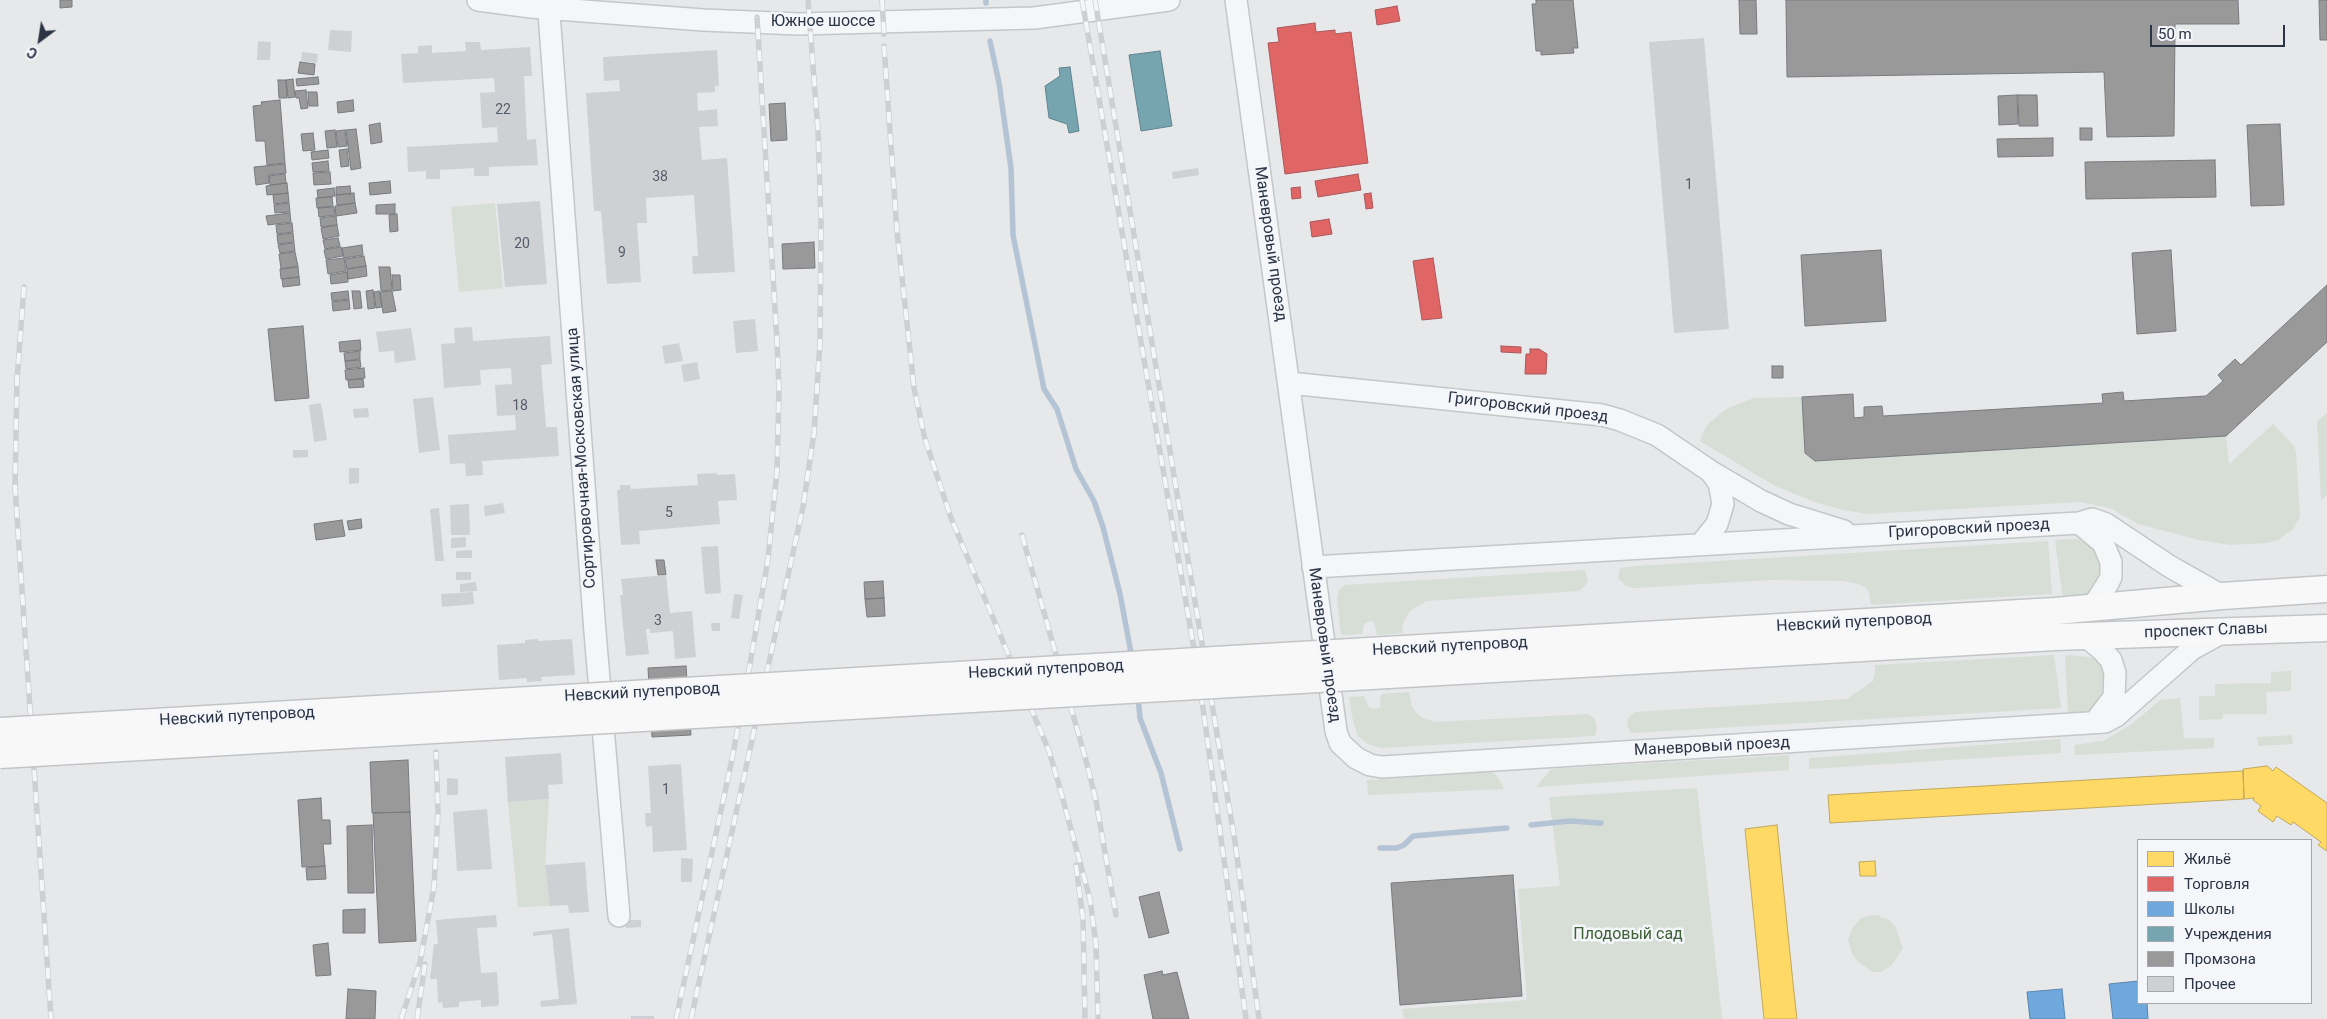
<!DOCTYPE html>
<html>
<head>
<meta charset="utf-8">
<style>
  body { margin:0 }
  #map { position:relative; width:2327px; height:1019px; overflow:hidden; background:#e6e8ea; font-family:Roboto,sans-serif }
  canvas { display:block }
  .legend { position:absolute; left:2137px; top:839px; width:175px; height:165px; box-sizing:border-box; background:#f4f6f9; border:1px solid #a4a8b1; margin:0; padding:6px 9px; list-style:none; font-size:15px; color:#2b3445 }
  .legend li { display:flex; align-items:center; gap:10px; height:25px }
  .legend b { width:25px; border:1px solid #a4a8b1 }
  .north { position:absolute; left:15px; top:15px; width:50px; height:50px; -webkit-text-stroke:4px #f4f6f9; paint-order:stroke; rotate:211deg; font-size:14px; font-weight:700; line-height:20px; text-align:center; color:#2b3445 }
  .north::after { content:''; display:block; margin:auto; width:18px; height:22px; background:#2b3445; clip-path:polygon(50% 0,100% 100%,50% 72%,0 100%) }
  .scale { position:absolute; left:2150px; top:25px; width:135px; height:22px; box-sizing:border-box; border:2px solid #2b3445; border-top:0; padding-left:6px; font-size:15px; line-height:18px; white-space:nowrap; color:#2b3445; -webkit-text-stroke:4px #f4f6f9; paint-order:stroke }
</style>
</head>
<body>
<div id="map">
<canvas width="2327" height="1019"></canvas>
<ul class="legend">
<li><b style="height:14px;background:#ffd966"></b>Жильё</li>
<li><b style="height:14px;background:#e06666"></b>Торговля</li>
<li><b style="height:14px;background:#6fa8dc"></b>Школы</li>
<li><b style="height:14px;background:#76a5af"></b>Учреждения</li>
<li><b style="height:14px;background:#999"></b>Промзона</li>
<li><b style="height:14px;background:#ced0d3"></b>Прочее</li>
</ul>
<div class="north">С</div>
<div class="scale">50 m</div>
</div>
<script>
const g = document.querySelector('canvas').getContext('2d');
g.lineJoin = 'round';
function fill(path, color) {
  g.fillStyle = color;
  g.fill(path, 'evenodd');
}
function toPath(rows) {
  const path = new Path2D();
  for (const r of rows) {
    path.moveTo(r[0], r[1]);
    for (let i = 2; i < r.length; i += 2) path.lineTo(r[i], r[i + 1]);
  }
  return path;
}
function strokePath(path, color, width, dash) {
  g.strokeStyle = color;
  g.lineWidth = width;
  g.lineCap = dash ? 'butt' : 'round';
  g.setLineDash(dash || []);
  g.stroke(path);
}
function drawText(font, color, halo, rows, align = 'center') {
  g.font = font + ' Roboto,sans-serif';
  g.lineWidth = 5;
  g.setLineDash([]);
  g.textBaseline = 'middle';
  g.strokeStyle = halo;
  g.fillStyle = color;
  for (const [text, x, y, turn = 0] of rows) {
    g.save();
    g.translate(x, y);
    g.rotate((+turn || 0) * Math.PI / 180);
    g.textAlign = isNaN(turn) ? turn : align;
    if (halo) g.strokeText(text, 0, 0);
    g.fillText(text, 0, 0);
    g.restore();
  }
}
const green = toPath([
  [495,203,503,288,459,292,451,207],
  [1802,397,1805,453,1815,461,2226,436,2229,464,2273,424,2293,445,2296,451,2300,517,2292,530,2278,540,2267,543,2230,545,2199,540,2138,524,2110,508,2080,502,1868,514,1843,510,1815,502,1775,486,1700,441,1707,425,1726,409,1754,398],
  [2327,413,2327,495,2321,501,2317,421],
  [2078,539,2093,547,2106,569,2090,594,2083,598,2063,599,2055,540],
  [2048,541,2052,594,1871,605,1869,592,1866,588,1859,584,1843,581,1771,580,1634,588,1626,586,1618,578,1620,568,1637,566],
  [1585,570,1588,580,1585,586,1579,591,1426,601,1410,611,1402,625,1403,633,1377,635,1374,622,1369,621,1364,624,1362,634,1341,635,1337,599,1339,590,1345,585],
  [2054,655,2061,708,1631,733,1627,725,1628,718,1635,712,1847,699,1873,681,1875,673,1875,665],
  [2070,655,2095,658,2102,666,2105,673,2106,690,2097,705,2088,711,2068,713,2065,656],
  [2291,671,2291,691,2266,692,2267,714,2223,714,2223,719,2199,720,2199,696,2215,696,2215,684,2271,683,2271,672],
  [1409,692,1412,707,1417,713,1422,718,1436,722,1588,714,1594,718,1597,727,1595,736,1381,748,1368,744,1358,736,1353,721,1349,697,1364,696,1369,707,1375,709,1380,707,1381,694],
  [2180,698,2184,738,2214,738,2214,748,2075,755,2074,745,2103,741,2132,724,2160,700],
  [2292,735,2293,744,2258,746,2257,737],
  [2060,739,2061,753,1809,769,1809,758,1812,758],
  [1789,755,1789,770,1536,787,1551,769],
  [1492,772,1498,777,1504,789,1368,795,1367,780],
  [1697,788,1722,1019,1404,1019,1402,1009,1527,1000,1518,889,1560,886,1549,797],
  [549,799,545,865,550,906,518,907,508,802],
  [1876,915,1889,920,1895,926,1903,948,1891,966,1881,972,1873,972,1858,962,1852,953,1848,940,1852,929,1860,919,1868,916]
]);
const homes = toPath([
  [2267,766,2273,771,2276,767,2327,803,2327,851,2318,845,2321,842,2293,822,2291,825,2277,816,2273,822,2258,811,2261,806,2253,800,2254,798,2244,799,2243,769,2267,766],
  [2243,771,2244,799,1830,823,1828,795,2243,771],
  [1777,825,1793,983,1797,1019,1764,1019,1745,829,1777,825],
  [1875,861,1876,876,1860,876,1859,862,1875,861]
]);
const shops = toPath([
  [1397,6,1400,21,1377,25,1375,10,1397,6],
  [1315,23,1316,32,1335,30,1335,34,1351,32,1368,163,1285,174,1268,43,1279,42,1277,28,1315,23],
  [1358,174,1361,190,1318,197,1315,181,1358,174],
  [1300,187,1301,198,1292,199,1291,188,1300,187],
  [1371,193,1373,208,1366,209,1364,194,1371,193],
  [1329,219,1332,234,1312,237,1310,222,1329,219],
  [1433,258,1442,318,1422,320,1413,261,1433,258],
  [1501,346,1521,347,1521,353,1501,352,1501,346],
  [1530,349,1539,349,1547,354,1546,374,1525,374,1526,354,1530,354,1530,349]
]);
const schools = toPath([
  [2138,981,2138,1003,2147,1003,2148,1019,2113,1019,2109,984,2138,981],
  [2062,989,2065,1019,2030,1019,2027,992,2062,989]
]);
const public = toPath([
  [1160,51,1172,126,1141,131,1129,55,1160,51],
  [1070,67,1079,131,1069,133,1067,124,1049,118,1045,86,1060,76,1059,68,1070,67]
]);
const industry = toPath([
  [60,0,72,0,72,7,60,8,60,0],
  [1536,0,1573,0,1578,48,1573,48,1574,53,1541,55,1541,51,1536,51,1532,4,1536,4,1536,0],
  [1739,0,1756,0,1757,34,1740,34,1739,0],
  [1786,0,2238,0,2239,24,2175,24,2174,136,2107,137,2104,72,1787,77,1786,0],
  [2319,0,2327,0,2327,40,2320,40,2319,0],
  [300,62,315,64,314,75,298,73,300,62],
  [318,77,319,84,297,86,296,79,318,77],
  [293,79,295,97,288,98,286,80,293,79],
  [278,80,286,80,287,98,279,98,278,80],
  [306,90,308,108,301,109,299,98,296,98,295,91,306,90],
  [308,92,317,92,318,106,309,106,308,92],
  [2017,95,2018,124,1999,125,1998,96,2017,95],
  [2018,95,2037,95,2038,126,2019,126,2018,95],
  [280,100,285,163,267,165,265,141,256,141,253,106,262,105,261,102,280,100],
  [353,100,354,111,338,113,337,102,353,100],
  [785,103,787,140,771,141,769,104,785,103],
  [380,123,382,142,371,144,369,125,380,123],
  [2280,124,2284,205,2251,206,2247,125,2280,124],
  [2080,128,2092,128,2092,140,2080,140,2080,128],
  [356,129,361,168,351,170,346,130,356,129],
  [335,130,337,147,327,148,325,131,335,130],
  [345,130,347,146,338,147,336,131,345,130],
  [313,133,315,150,303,151,301,134,313,133],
  [2053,138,2053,156,1998,157,1997,139,2053,138],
  [347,149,349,166,341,167,339,150,347,149],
  [328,150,329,158,312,160,311,152,328,150],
  [2215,160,2216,197,2086,199,2085,162,2215,160],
  [328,161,329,171,313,172,312,163,328,161],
  [285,164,286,173,269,175,269,183,256,185,254,167,285,164],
  [330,172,331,184,314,185,313,173,330,172],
  [285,174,286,183,270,185,269,176,285,174],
  [390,181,391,193,370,195,369,183,390,181],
  [287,183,288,193,267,195,266,186,287,183],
  [350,186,351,194,336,195,336,187,350,186],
  [334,188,335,196,318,198,317,190,334,188],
  [288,193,289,202,274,204,273,195,288,193],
  [354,193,355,203,337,205,336,195,354,193],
  [332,197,333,206,317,208,316,198,332,197],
  [289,203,290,212,275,213,274,205,289,203],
  [355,203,357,213,336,216,335,206,355,203],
  [395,204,395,214,376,214,376,205,395,204],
  [334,207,335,215,319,217,318,208,334,207],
  [290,213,291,222,268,225,266,216,290,213],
  [397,214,398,231,390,232,389,215,397,214],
  [336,216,337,225,321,227,320,218,336,216],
  [292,223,293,232,277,234,276,225,292,223],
  [337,225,339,236,323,239,321,228,337,225],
  [293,233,294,242,278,244,277,235,293,233],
  [338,238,340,246,325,249,323,240,338,238],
  [814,242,815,268,783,269,782,244,814,242],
  [294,243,295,251,280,253,278,245,294,243],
  [362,245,363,255,344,258,342,248,362,245],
  [341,247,343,256,326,259,324,250,341,247],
  [1881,250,1886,321,1805,326,1801,255,1881,250],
  [2171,250,2176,331,2137,334,2132,253,2171,250],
  [295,252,298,266,281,269,279,254,295,252],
  [364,256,366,266,347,269,345,259,364,256],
  [344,258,346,271,328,274,326,260,344,258],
  [366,266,367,276,348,279,347,269,366,266],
  [298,267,299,277,281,279,280,269,298,267],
  [379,267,390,267,392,290,381,291,379,267],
  [347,272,348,282,331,284,330,275,347,272],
  [392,275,400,275,401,290,393,291,392,275],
  [299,277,300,285,283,287,282,279,299,277],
  [2327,285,2327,342,2226,436,1815,461,1805,453,1802,397,1853,394,1854,418,1864,417,1864,407,1882,406,1883,416,2103,403,2102,394,2123,392,2124,401,2206,396,2223,381,2218,375,2235,359,2241,365,2327,285],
  [373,290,375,308,368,309,366,291,373,290],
  [348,291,349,299,332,301,331,293,348,291],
  [352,291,360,291,362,308,354,309,352,291],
  [379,291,382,307,376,308,374,292,379,291],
  [392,291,396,311,383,313,380,292,392,291],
  [349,300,350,309,333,311,332,302,349,300],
  [303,326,309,398,275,401,268,329,303,326],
  [360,340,361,350,340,352,339,342,360,340],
  [360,351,360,359,345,361,344,353,360,351],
  [360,360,361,367,346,369,345,361,360,360],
  [1772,366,1783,366,1783,378,1772,378,1772,366],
  [364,368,365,378,346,380,345,370,364,368],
  [363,379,364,387,349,388,348,380,363,379],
  [361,519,362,528,349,530,347,521,361,519],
  [342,520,345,536,316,540,314,524,342,520],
  [656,560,664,560,666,575,658,575,656,560],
  [883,581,884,598,865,599,864,582,883,581],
  [884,598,885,616,867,617,865,599,884,598],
  [686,666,691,735,652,737,648,668,686,666],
  [408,760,410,812,372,813,370,762,408,760],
  [321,798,322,820,330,820,331,844,323,844,325,866,302,867,298,800,321,798],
  [410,812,416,941,379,943,373,813,410,812],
  [372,825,374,893,348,893,347,826,372,825],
  [325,866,326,879,307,880,306,868,325,866],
  [1513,875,1522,996,1400,1005,1391,883,1513,875],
  [1159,892,1169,933,1149,938,1139,897,1159,892],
  [365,909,365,933,343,933,343,910,365,909],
  [328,943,331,975,316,976,313,945,328,943],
  [1162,971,1163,975,1177,972,1189,1019,1153,1019,1144,975,1162,971],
  [348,989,376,991,375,1019,346,1019,348,989]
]);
const stream = toPath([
  [986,3,986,0],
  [990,41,999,83,1011,168,1013,235,1044,389,1057,409,1076,469,1094,501,1103,527,1120,594,1132,658],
  [1138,696,1140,718,1161,773,1180,849],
  [1531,825,1570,821,1601,823],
  [1380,848,1397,848,1404,845,1413,836,1507,828]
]);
const building = toPath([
  [330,30,352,31,351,52,328,50],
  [1704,38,1729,329,1674,333,1649,42],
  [258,41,271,42,270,60,257,60],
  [465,42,480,42,481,50,530,47,532,76,524,76,527,140,536,139,538,165,489,167,489,176,474,176,474,168,440,170,440,179,426,179,426,171,408,172,407,147,498,142,497,127,482,128,480,93,495,92,494,78,403,83,401,54,418,53,418,46,432,45,432,53,466,51],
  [717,50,719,86,715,86,715,92,697,93,698,111,717,109,718,126,699,127,702,160,727,158,735,272,693,274,692,256,698,256,694,195,646,198,647,223,637,223,641,282,607,284,601,211,594,211,586,93,620,91,619,80,604,81,603,57],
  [302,52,318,54,317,63,301,61],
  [1198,168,1199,175,1173,179,1172,172],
  [540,201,547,284,505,287,497,204],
  [755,319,758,351,736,353,733,321],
  [472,327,473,341,550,336,552,364,541,365,546,427,557,427,559,456,482,461,483,475,466,476,465,463,450,464,448,435,516,430,515,415,497,416,495,385,512,384,511,368,480,370,481,385,444,388,441,344,455,343,454,328],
  [411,328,416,360,395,363,394,351,379,352,376,332],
  [679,343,683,361,665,364,662,346],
  [697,362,700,379,684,382,681,365],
  [433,397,440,450,419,453,413,399],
  [321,403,327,440,314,442,309,405],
  [368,408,369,417,354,418,353,409],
  [293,450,308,450,308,457,293,458],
  [349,468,359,468,359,483,349,484],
  [717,473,717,475,735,474,737,500,718,501,720,524,639,531,640,544,621,545,617,490,620,490,620,485,630,485,631,489,698,485,697,474],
  [503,503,505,513,485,516,484,506],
  [469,504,470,535,451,535,450,505],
  [439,508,444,561,435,561,430,509],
  [466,537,466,547,451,548,451,538],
  [718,546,721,593,705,594,701,547],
  [472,550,472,558,456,558,456,551],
  [456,572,471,572,471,580,456,580],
  [666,575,670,613,692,611,696,657,675,659,673,631,650,633,650,629,646,629,649,654,626,656,620,595,623,595,621,579],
  [476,582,477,591,460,592,460,584],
  [473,592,474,604,442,607,441,594],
  [734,594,743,595,739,619,731,618],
  [711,623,720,623,720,631,712,631],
  [538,639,538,641,572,639,575,675,541,677,542,681,527,682,527,678,499,680,497,645,525,643,525,640],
  [561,753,563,784,548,785,549,799,508,802,505,757],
  [681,764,687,850,653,852,652,826,646,827,645,813,651,813,648,766],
  [447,778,458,779,458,795,447,795],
  [487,809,492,869,457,871,453,812],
  [681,858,693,859,692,882,681,882],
  [585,862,589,912,569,913,568,905,550,906,545,865],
  [496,915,497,927,477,928,481,973,497,972,499,1002,498,1006,481,1007,481,1000,459,1002,459,1007,443,1008,442,1002,438,1003,437,979,430,979,434,944,438,944,436,920],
  [626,920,641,920,641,927,626,928],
  [569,928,577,1004,541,1007,540,1001,559,999,552,934,533,936,533,932],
  [631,1016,654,1016,654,1019,631,1019]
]);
const minor = toPath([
  [478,0,531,7,703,20,799,24,1034,18,1169,0],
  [548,0,595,632,619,916],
  [1236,0,1336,731,1340,743,1356,758,1370,765,1382,767,2105,722,2116,716,2192,649,2223,632],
  [1289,383,1602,415,1620,420,1657,435,1710,471,1761,501,1789,514,1844,531],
  [2079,523,2103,543,2111,562,2111,577,2108,583,2092,608],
  [1701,544,1717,524,1723,504,1719,483,1711,472],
  [1313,567,2079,523,2092,519,2106,524,2169,566,2222,596],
  [2085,636,2101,649,2111,660,2115,673,2114,697,2095,722]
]);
const major = toPath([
  [1386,650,2055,611,2222,596,2327,589],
  [1388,675,2055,637,2327,628]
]);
const rail = toPath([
  [882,0,884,34],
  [1082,0,1198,672,1246,1019],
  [1095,0,1235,842,1259,1019],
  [884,46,897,231,914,388,925,439,951,518,1049,751,1059,785,1090,899,1096,944,1098,1019],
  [24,287,17,380,15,487,51,1019],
  [1022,535,1087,764,1096,801,1116,915],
  [1076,865,1083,919,1085,1019],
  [401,1019,420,962,434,887,438,812,436,752],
  [417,1019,425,964],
  [676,1019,731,764,749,670,768,559,777,471,779,390,777,341,757,17],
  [691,1019,803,507,814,433,820,343,821,222,818,131,808,0]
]);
const majorBridge = toPath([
  [0,731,1386,650],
  [0,755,1388,675]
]);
const numberNames = [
  ["22",503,110],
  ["38",660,177],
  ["1",1689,185],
  ["20",522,244],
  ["9",622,253],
  ["18",520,406],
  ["5",669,513],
  ["3",658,621],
  ["1",666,790]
];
const streetNames = [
  ["Южное шоссе",823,22],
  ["Маневровый проезд",1270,244,82],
  ["Григоровский проезд",1528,408,7],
  ["Сортировочная-Московская улица",582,458,-94],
  ["Григоровский проезд",1969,529,-3],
  ["Невский путепровод",1854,623,-3],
  ["проспект Славы",2206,631,-2],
  ["Маневровый проезд",1324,645,82],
  ["Невский путепровод",1450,647,-3],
  ["Невский путепровод",1046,670,-3],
  ["Невский путепровод",642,693,-3],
  ["Невский путепровод",237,717,-3],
  ["Маневровый проезд",1712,747,-3]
];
const parkNames = [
  ["Плодовый сад",1628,935]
];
fill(green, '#d6ded6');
fill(homes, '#ffd966');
strokePath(homes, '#bfa85c', 1);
fill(shops, '#e06666');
strokePath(shops, '#aa575c', 1);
fill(schools, '#6fa8dc');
strokePath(schools, '#5b85af', 1);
fill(public, '#76a5af');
strokePath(public, '#60838f', 1);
fill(industry, '#999');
strokePath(industry, '#787b80', 1);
strokePath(stream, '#b4c4d5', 5.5);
fill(building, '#ced0d3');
strokePath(minor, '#c4c6c8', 24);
strokePath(major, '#c2c5c8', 29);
strokePath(minor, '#f5f6f7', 21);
strokePath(major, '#f8f8f8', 26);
strokePath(rail, '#cecfd2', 5.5);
strokePath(rail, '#f4f6f9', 4, [11]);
strokePath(majorBridge, '#c2c5c8', 29, []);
strokePath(majorBridge, '#f8f8f8', 26);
drawText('14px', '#545c69', null, numberNames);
drawText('16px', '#2b3445', '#f4f6f9', streetNames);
drawText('16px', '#3f6138', '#f4f6f9', parkNames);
</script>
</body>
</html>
